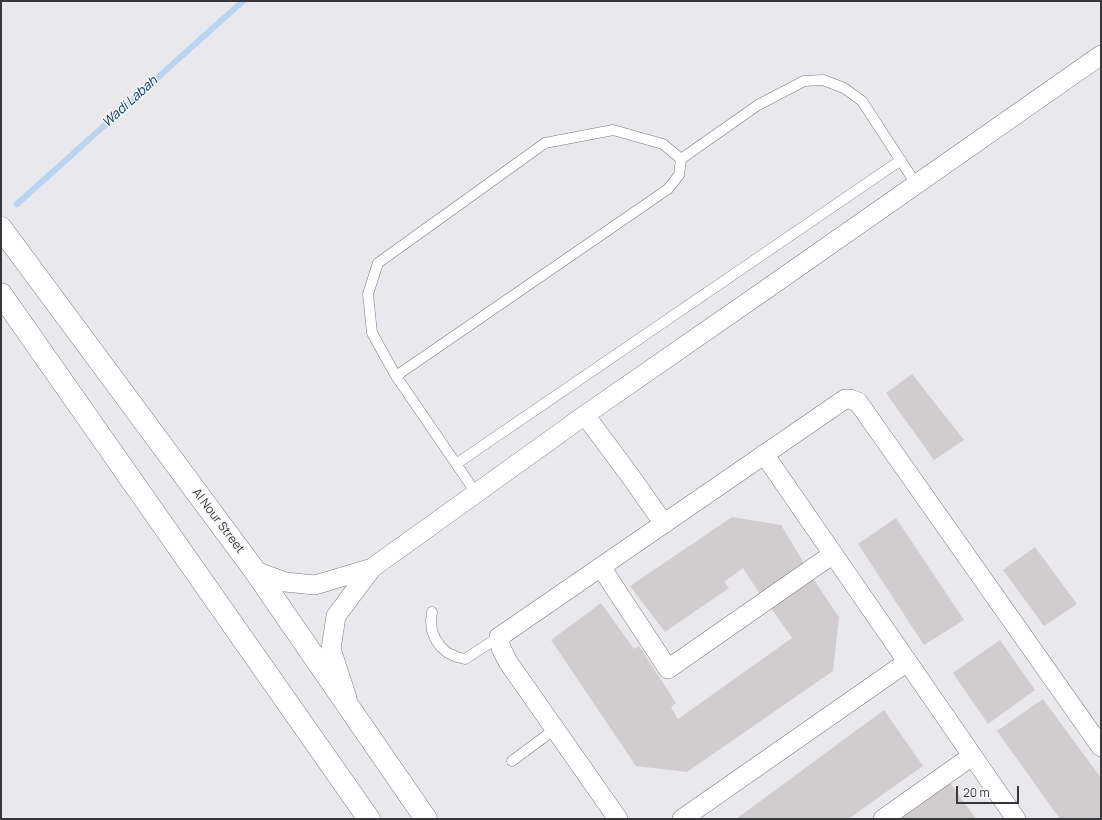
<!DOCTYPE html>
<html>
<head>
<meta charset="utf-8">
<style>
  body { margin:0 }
  #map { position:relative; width:1102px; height:820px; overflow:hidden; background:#e9e8ec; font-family:Manrope,sans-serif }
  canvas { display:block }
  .frame { position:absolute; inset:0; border:2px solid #373739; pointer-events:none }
  .scale { position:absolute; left:956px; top:786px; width:63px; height:18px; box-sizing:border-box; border:2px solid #373739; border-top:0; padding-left:5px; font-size:12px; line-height:14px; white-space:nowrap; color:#373739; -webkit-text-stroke:3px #f6f6f9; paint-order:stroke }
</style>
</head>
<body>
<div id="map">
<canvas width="1102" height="820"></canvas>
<div class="frame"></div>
<div class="scale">20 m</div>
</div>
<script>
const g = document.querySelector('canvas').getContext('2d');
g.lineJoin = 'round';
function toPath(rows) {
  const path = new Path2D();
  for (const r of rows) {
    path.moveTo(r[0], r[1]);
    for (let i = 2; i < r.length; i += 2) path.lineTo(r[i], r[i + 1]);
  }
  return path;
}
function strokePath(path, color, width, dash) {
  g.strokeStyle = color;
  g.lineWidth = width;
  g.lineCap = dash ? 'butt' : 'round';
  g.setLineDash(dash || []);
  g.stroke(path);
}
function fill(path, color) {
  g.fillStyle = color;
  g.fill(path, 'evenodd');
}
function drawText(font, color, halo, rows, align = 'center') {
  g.font = font + ' Manrope,sans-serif';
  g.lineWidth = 3;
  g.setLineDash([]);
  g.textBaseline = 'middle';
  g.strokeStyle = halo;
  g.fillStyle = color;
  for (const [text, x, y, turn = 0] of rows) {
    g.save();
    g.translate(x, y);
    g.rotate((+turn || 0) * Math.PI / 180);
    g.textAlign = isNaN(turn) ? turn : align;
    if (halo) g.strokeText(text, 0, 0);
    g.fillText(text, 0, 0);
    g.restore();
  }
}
const stream = toPath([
  [17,204,243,1]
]);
const building = toPath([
  [912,374,964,440,934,460,886,393],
  [732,517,781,525,805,565,761,596,743,568,724,582,729,588,665,632,630,586],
  [896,518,964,620,924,645,858,544],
  [1035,547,1077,604,1044,626,1003,570],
  [812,577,839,617,833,671,687,772,636,766,551,640,601,603,634,649,639,646,676,703,671,707,678,719,792,638,771,608],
  [1000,640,1035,690,988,724,953,673],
  [1043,699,1101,778,1101,819,1060,819,997,731],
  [884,710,923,766,848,819,736,819],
  [948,780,976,819,894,819]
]);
const lane = toPath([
  [396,376,668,189,679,175,681,159],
  [456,464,901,160],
  [476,493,396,376,372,333,368,294,378,263,545,143,613,130,663,144,681,159,758,105,804,81,823,80,844,88,862,101,916,184],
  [432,612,431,621,432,631,436,640,441,647,448,653,457,657,465,659,499,637],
  [512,761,555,729]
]);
const street = toPath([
  [585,415,631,477,664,524],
  [764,454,1016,819],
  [601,567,668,669,833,554],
  [255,571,285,582,315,585,372,568],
  [347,698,331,649,336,616,372,568,585,415,768,288,1101,55],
  [618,819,555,729,508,662,501,648,499,637,845,399,850,399,858,402,1101,747],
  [682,819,907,662],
  [883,819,972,756]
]);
const secondary = toPath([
  [1,228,255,571,426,819],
  [1,294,369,819]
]);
const streetNames = [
  ["Al Nour Street",218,521,53]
];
const waterNames = [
  ["Wadi Labah",130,102,-42]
];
strokePath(stream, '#b8d4f0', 6);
fill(building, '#d1cdce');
strokePath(lane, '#79797c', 11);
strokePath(street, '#79797c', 20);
strokePath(secondary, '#79797c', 23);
strokePath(lane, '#fff', 10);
strokePath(street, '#fff', 19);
strokePath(secondary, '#fff', 22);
drawText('12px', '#373739', '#f6f6f9', streetNames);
drawText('italic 13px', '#003863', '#f6f6f9', waterNames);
</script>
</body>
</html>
